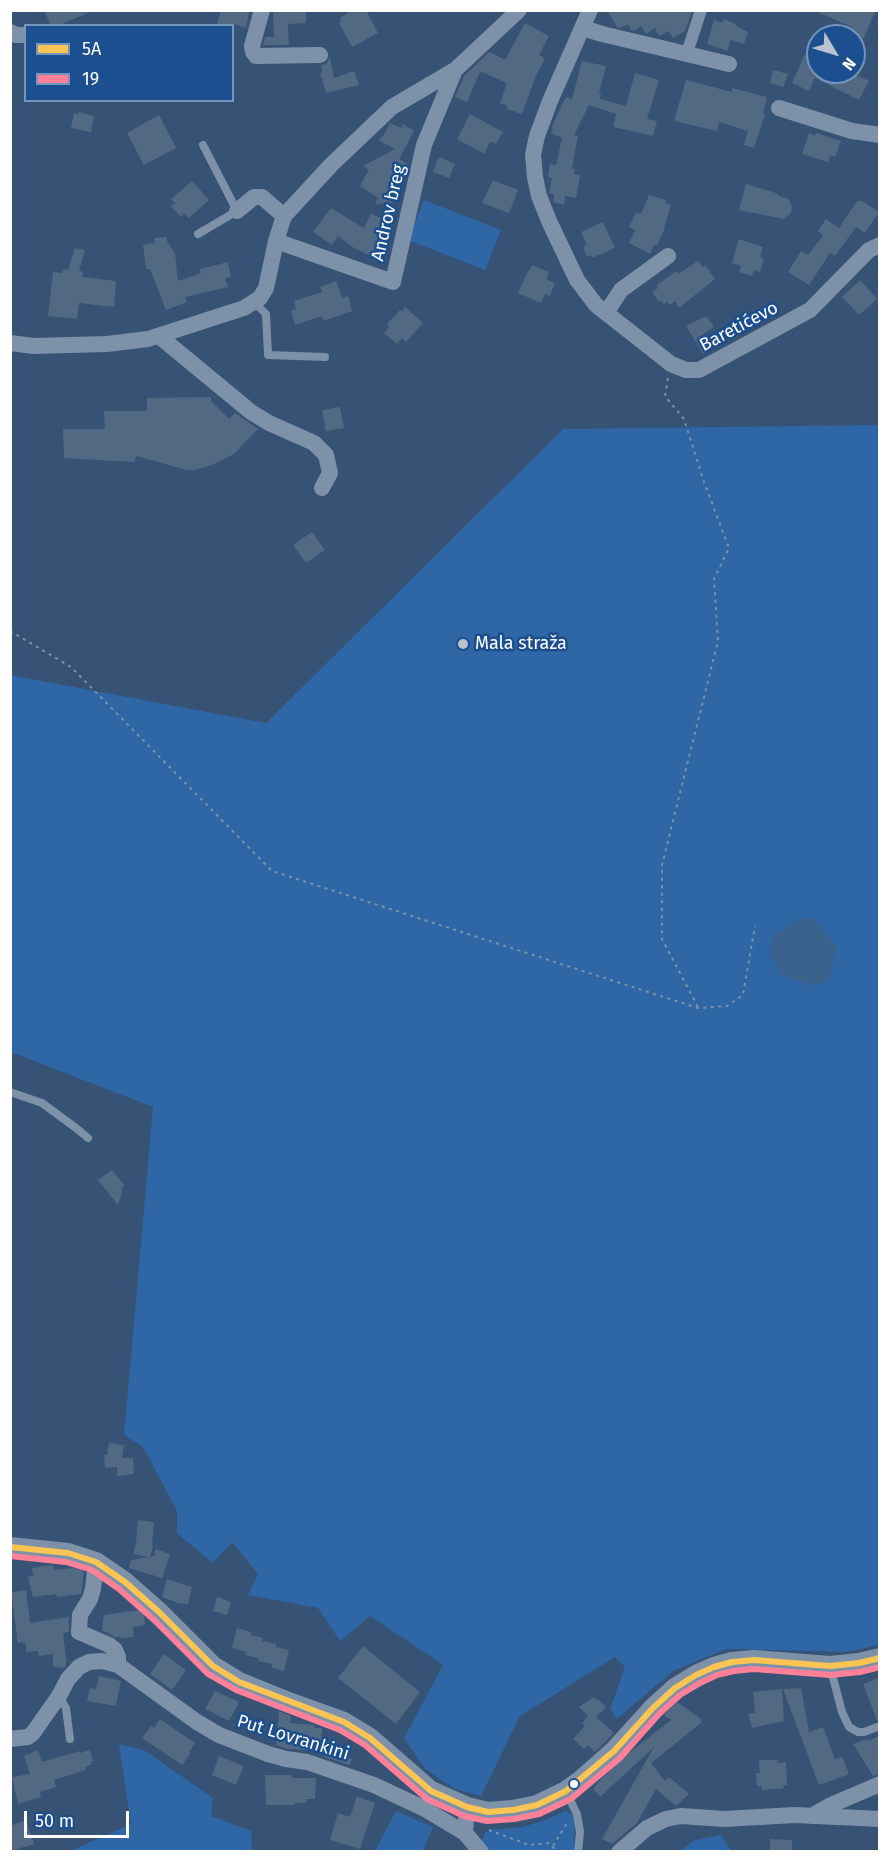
<!DOCTYPE html>
<html>
<head>
<meta charset="utf-8">
<style>
  body { margin:0 }
  #map { position:relative; width:890px; height:1862px; overflow:hidden; background:#365274; font-family:"Fira Sans",sans-serif }
  canvas { display:block }
  .frame { position:absolute; inset:0; border:12px solid #fff; pointer-events:none }
  .legend { position:absolute; left:24px; top:24px; width:210px; height:78px; box-sizing:border-box; background:#1b4f8f; border:2px solid #7695bc; margin:0; padding:8px 10px; list-style:none; font-size:18px; color:#fff }
  .legend li { display:flex; align-items:center; gap:12px; height:30px }
  .legend b { width:30px; border:2px solid #7695bc }
  .north { position:absolute; left:806px; top:24px; width:60px; height:60px; box-sizing:border-box; background:#1b4f8f; border:2px solid #7695bc; border-radius:50%; rotate:128deg; font-size:16px; font-weight:700; line-height:24px; text-align:center; color:#fff }
  .north::after { content:''; display:block; margin:auto; width:21px; height:27px; background:#b9c2ce; clip-path:polygon(50% 0,100% 100%,50% 72%,0 100%) }
  .scale { position:absolute; left:24px; top:1811px; width:105px; height:27px; box-sizing:border-box; border:3px solid #fff; border-top:0; padding-left:8px; font-size:18px; line-height:21px; white-space:nowrap; color:#fff; -webkit-text-stroke:4px #1b4f8f; paint-order:stroke }
</style>
</head>
<body>
<div id="map">
<canvas width="890" height="1862"></canvas>
<div class="frame"></div>
<ul class="legend">
<li><b style="height:8px;background:#fcc553"></b>5A</li>
<li><b style="height:8px;background:#ff8098"></b>19</li>
</ul>
<div class="north">N</div>
<div class="scale">50 m</div>
</div>
<script>
const g = document.querySelector('canvas').getContext('2d');
g.lineJoin = 'round';
function fill(path, color) {
  g.fillStyle = color;
  g.fill(path, 'evenodd');
}
function toPath(rows) {
  const path = new Path2D();
  for (const r of rows) {
    path.moveTo(r[0], r[1]);
    for (let i = 2; i < r.length; i += 2) path.lineTo(r[i], r[i + 1]);
  }
  return path;
}
function strokePath(path, color, width, dash) {
  g.strokeStyle = color;
  g.lineWidth = width;
  g.lineCap = dash ? 'butt' : 'round';
  g.setLineDash(dash || []);
  g.stroke(path);
}
function drawText(font, color, halo, rows, align = 'center') {
  g.font = font + ' "Fira Sans",sans-serif';
  g.lineWidth = 5;
  g.setLineDash([]);
  g.textBaseline = 'middle';
  g.strokeStyle = halo;
  g.fillStyle = color;
  for (const [text, x, y, turn = 0] of rows) {
    g.save();
    g.translate(x, y);
    g.rotate((+turn || 0) * Math.PI / 180);
    g.textAlign = isNaN(turn) ? turn : align;
    if (halo) g.strokeText(text, 0, 0);
    g.fillText(text, 0, 0);
    g.restore();
  }
}
const green = toPath([
  [424,200,501,230,485,270,408,240],
  [879,425,879,1645,847,1652,726,1649,673,1671,617,1719,610,1709,625,1667,615,1657,520,1716,481,1796,455,1789,425,1769,404,1738,443,1665,370,1616,340,1641,318,1608,248,1595,258,1574,232,1542,213,1563,177,1533,177,1511,143,1447,124,1435,153,1107,11,1052,10,675,266,723,563,429],
  [119,1744,144,1750,213,1798,211,1816,251,1831,252,1851,70,1851,131,1824],
  [396,1811,433,1827,423,1851,375,1851],
  [565,1811,572,1814,575,1818,574,1851,489,1851,481,1844,485,1832,489,1830,522,1827,546,1820],
  [721,1835,731,1851,680,1851,695,1840]
]);
const water = toPath([
  [800,918,814,919,837,948,828,981,814,986,781,975,769,952,774,936]
]);
const building = toPath([
  [44,10,92,10,92,11,57,26,51,26],
  [221,10,242,10,249,12,246,28,234,24,233,28,232,26,217,24],
  [273,10,306,10,306,23,288,24,289,45,263,45,265,37,274,37],
  [352,10,366,10,378,33,352,47,339,23,341,21,340,18],
  [607,10,692,10,690,18,688,19,689,21,685,31,673,38,669,31,659,36,655,28,646,34,641,26,634,31,631,30,628,24,621,28,617,27],
  [813,10,876,10,863,39,850,33,852,27],
  [724,19,736,24,735,25,748,32,744,44,731,40,727,51,707,44,714,20,722,23],
  [525,23,549,36,539,55,545,58,535,78,522,114,507,109,508,106,500,103,507,83,484,73,480,72,467,102,455,97,464,76,489,52,505,60],
  [805,54,818,60,818,72,851,72,869,81,859,100,815,78,809,91,792,83],
  [330,57,334,78,354,71,359,85,326,93,320,73,322,73,321,65,326,64],
  [582,61,606,66,599,93,601,94,600,99,626,106,635,73,659,80,647,119,657,121,653,136,613,127,616,114,589,105,574,135,578,136,572,168,575,169,574,174,580,175,576,198,565,196,564,205,553,202,554,194,549,193,552,178,548,177,550,164,556,165,562,138,551,133,553,128,552,127,563,102,567,97,572,99],
  [773,70,788,74,783,87,770,83],
  [686,80,732,92,732,88,767,97,763,113,765,114,754,148,744,145,748,131,719,122,717,131,674,121],
  [79,112,94,116,91,132,71,128,74,113,78,114],
  [470,114,503,132,496,144,490,142,484,154,457,139],
  [159,115,176,148,144,165,127,133],
  [390,123,401,128,403,124,414,131,399,159,409,165,401,181,400,189,392,203,375,204,378,198,360,186,369,170,363,166,395,149,378,140,384,135],
  [809,133,815,136,816,133,841,141,835,157,830,155,828,162,802,154],
  [439,157,455,164,449,178,433,172],
  [493,180,518,190,509,213,482,203],
  [192,181,209,200,189,218,184,213,181,217,171,206,175,203,171,199],
  [746,184,776,193,781,197,789,199,792,207,791,213,784,219,739,210],
  [649,195,666,200,665,203,671,205,664,228,665,228,657,246,654,244,650,254,629,243,635,230,629,227,636,212,641,214],
  [857,201,862,201,879,212,865,233,856,227,835,256,830,253,809,285,788,272,801,251,808,255,823,235,818,231,826,219,839,228],
  [331,208,364,228,371,213,393,225,377,259,354,248,338,236,332,245,313,232],
  [603,222,615,248,592,258,591,255,587,257,583,247,587,245,581,232],
  [167,237,167,241,175,253,178,281,201,273,200,269,228,262,231,277,225,278,228,287,185,297,187,302,166,310,150,269,146,269,143,245,155,243,154,238],
  [739,239,763,247,760,257,764,259,760,272,754,270,752,276,739,272,741,266,732,263],
  [75,248,85,250,79,271,83,272,82,277,116,281,114,307,79,303,77,319,48,316,53,272,62,273,63,269,68,270],
  [698,261,703,267,705,265,715,279,679,308,675,301,670,305,667,302,664,304,661,300,659,302,652,292,658,288,656,286,676,271,678,274],
  [532,265,549,272,546,279,555,283,550,296,545,294,541,303,518,293,528,271,529,271],
  [860,280,877,299,859,315,842,297],
  [336,281,342,298,348,296,352,311,324,321,322,316,295,325,291,311,296,309,294,301,322,292,320,287],
  [405,307,423,323,406,342,402,338,397,344,384,333,389,327,387,324,400,310,402,311],
  [706,316,714,327,703,334,712,349,703,354,686,326],
  [211,397,211,401,229,419,235,413,258,429,234,454,212,465,195,470,186,470,137,456,134,462,64,458,63,429,105,429,104,411,147,411,147,398],
  [340,407,344,428,326,431,322,410],
  [312,532,325,550,306,563,293,545],
  [112,1170,124,1185,121,1189,122,1192,118,1205,98,1180],
  [109,1443,124,1445,122,1458,133,1458,134,1474,117,1476,117,1467,105,1468,104,1455,107,1455],
  [138,1520,154,1522,152,1545,153,1546,150,1557,155,1556,155,1549,170,1554,162,1578,129,1568,131,1560,149,1557,133,1554,136,1543],
  [53,1565,54,1570,74,1568,84,1571,81,1594,57,1597,56,1594,33,1597,28,1577,34,1575,31,1568],
  [167,1579,192,1587,188,1604,178,1603,162,1597],
  [26,1590,30,1623,69,1617,69,1632,63,1633,66,1658,66,1666,64,1668,53,1667,53,1654,39,1656,38,1651,26,1652,26,1643,23,1644,22,1642,18,1643,11,1592],
  [217,1597,231,1602,227,1615,213,1611],
  [139,1610,144,1614,145,1625,133,1627,134,1637,120,1638,120,1637,115,1637,102,1630,104,1615],
  [237,1628,251,1632,251,1635,263,1638,262,1641,276,1644,276,1647,289,1650,284,1671,271,1667,272,1664,258,1661,258,1658,245,1655,246,1652,232,1648],
  [363,1646,420,1692,396,1724,338,1678],
  [164,1654,186,1670,172,1690,150,1674],
  [99,1676,121,1681,116,1706,87,1701,90,1688,96,1689],
  [879,1678,879,1720,877,1720,863,1684],
  [801,1688,809,1732,823,1727,835,1759,842,1757,849,1774,819,1785,783,1689],
  [782,1689,784,1721,752,1728,748,1714,755,1713,753,1692],
  [215,1691,239,1702,229,1721,205,1709],
  [594,1697,596,1700,598,1699,606,1707,596,1717,614,1733,595,1752,588,1745,584,1749,573,1739,585,1726,582,1723,588,1716,579,1707],
  [677,1702,701,1719,700,1720,702,1722,651,1763,665,1781,669,1777,689,1794,676,1806,656,1789,637,1823,612,1844,602,1839,654,1747,600,1797,593,1789,599,1781,625,1756,671,1720,664,1715],
  [279,1711,291,1716,290,1723,314,1725,314,1728,322,1728,321,1751,288,1749,276,1745],
  [160,1719,195,1743,189,1752,191,1753,182,1765,142,1738,151,1726,154,1728],
  [879,1736,879,1774,873,1776,853,1744,867,1739,868,1741],
  [326,1743,350,1751,348,1758,352,1759,349,1765,324,1757],
  [38,1750,42,1762,80,1751,80,1753,90,1750,93,1761,91,1762,92,1764,85,1767,86,1770,54,1780,56,1787,40,1792,41,1797,18,1804,12,1777,30,1774,24,1756],
  [219,1756,244,1766,236,1785,212,1775],
  [759,1760,778,1760,778,1763,786,1762,787,1785,783,1785,784,1788,762,1790,761,1786,757,1786,756,1773,760,1773],
  [265,1775,292,1775,292,1778,316,1778,315,1799,306,1799,306,1803,295,1803,295,1805,266,1805],
  [357,1796,375,1803,360,1849,330,1840,338,1813,350,1817],
  [26,1820,34,1844,10,1851,10,1826],
  [770,1839,792,1840,792,1851,770,1851]
]);
const path = toPath([
  [668,378,665,396,684,419,704,482,729,548,714,579,718,641,662,865,662,939,698,1007],
  [10,631,71,667,272,871,698,1008,727,1006,743,995,755,926],
  [489,1830,529,1845,548,1843,558,1852],
  [553,1846,567,1823]
]);
const service = toPath([
  [198,234,237,211,203,145],
  [254,302,266,314,268,355,325,357],
  [10,1092,42,1103,76,1128,88,1138],
  [830,1666,842,1712,849,1727,858,1732,864,1732,880,1726],
  [59,1696,66,1708,70,1739],
  [566,1792,577,1814,580,1832,578,1852]
]);
const pedestrian = toPath([
  [687,53,701,10]
]);
const minor = toPath([
  [262,10,252,46,253,52,256,56,320,55],
  [590,10,550,101,537,136,533,155,535,177,539,196,549,221,577,280,596,305,671,364,686,370,699,370,810,310,869,250,880,245],
  [583,28,602,34,729,64],
  [10,32,16,35,26,35],
  [779,108,852,131,880,135],
  [237,211,254,197,262,197,284,216],
  [276,241,393,282,424,145,455,70],
  [606,313,621,290,668,256],
  [159,336,251,412,269,423,314,443,326,455,330,473,322,488],
  [10,343,34,346,107,344,148,339,244,308,260,298,266,288,276,241,284,216,331,165,392,107,455,70,519,10],
  [96,1562,93,1589,90,1599,80,1615,79,1632,109,1645,115,1650,118,1657,118,1665],
  [10,1739,28,1737,33,1733,59,1696,68,1679,79,1667,89,1662,102,1661,118,1665,197,1722,219,1735,268,1754,286,1759,307,1762,374,1785,423,1808,465,1833],
  [467,1807,465,1833,481,1852],
  [812,1816,831,1805,880,1784],
  [619,1852,647,1828,666,1819,681,1816,724,1819,795,1815,880,1819]
]);
const tertiary = toPath([
  [10,1547,68,1553,96,1562,125,1582,159,1612,213,1666,239,1682,291,1703,344,1722,370,1738,431,1791,467,1807,488,1812,513,1810,537,1805,566,1791,581,1780,614,1751,653,1708,675,1688,696,1675,714,1667,732,1662,754,1660,830,1666,859,1663,880,1658]
]);
const bus1 = toPath([
  [10,1547,68,1553,96,1562,125,1582,159,1612,213,1666,239,1682,344,1722,370,1738,431,1791,467,1807,488,1812,513,1810,537,1805,566,1791,614,1751,653,1708,675,1688,696,1675,714,1667,732,1662,754,1660,830,1666,859,1663,880,1658]
]);
const bus2 = toPath([
  [10,1556,66,1562,92,1570,119,1589,153,1619,208,1674,236,1690,340,1730,365,1745,427,1799,464,1816,487,1821,514,1819,539,1814,571,1799,620,1758,659,1714,680,1695,700,1683,717,1675,734,1671,754,1669,830,1675,860,1672,880,1667]
]);
const markers = [
  [463,644,6,"#b9c2ce"],
  [574,1784,5,"#fff"]
];
const streetNames = [
  ["Androv breg",389,213,-77],
  ["Baretićevo",739,327,-28],
  ["Put Lovrankini",293,1738,17]
];
const poiNames = [
  ["Mala straža",475,644]
];
fill(green, '#2f66a5');
fill(water, '#3b618d');
fill(building, '#526984');
strokePath(path, '#7d92a8', 2, [3, 4.5]);
strokePath(service, '#7d92a8', 8);
strokePath(pedestrian, '#7d92a8', 12);
strokePath(minor, '#7d92a8', 16);
strokePath(tertiary, '#7d92a8', 20);
strokePath(bus1, '#fcc553', 6);
strokePath(bus2, '#ff8098', 6);
for (const [x, y, r, color] of markers) {
  const dot = new Path2D();
  dot.arc(x, y, r, 0, 2 * Math.PI);
  g.fillStyle = color;
  g.fill(dot);
  strokePath(dot, '#1b4f8f', 2);
}
drawText('18px', '#fff', '#1b4f8f', streetNames);
drawText('18px', '#fff', '#1b4f8f', poiNames, 'left');
</script>
</body>
</html>
